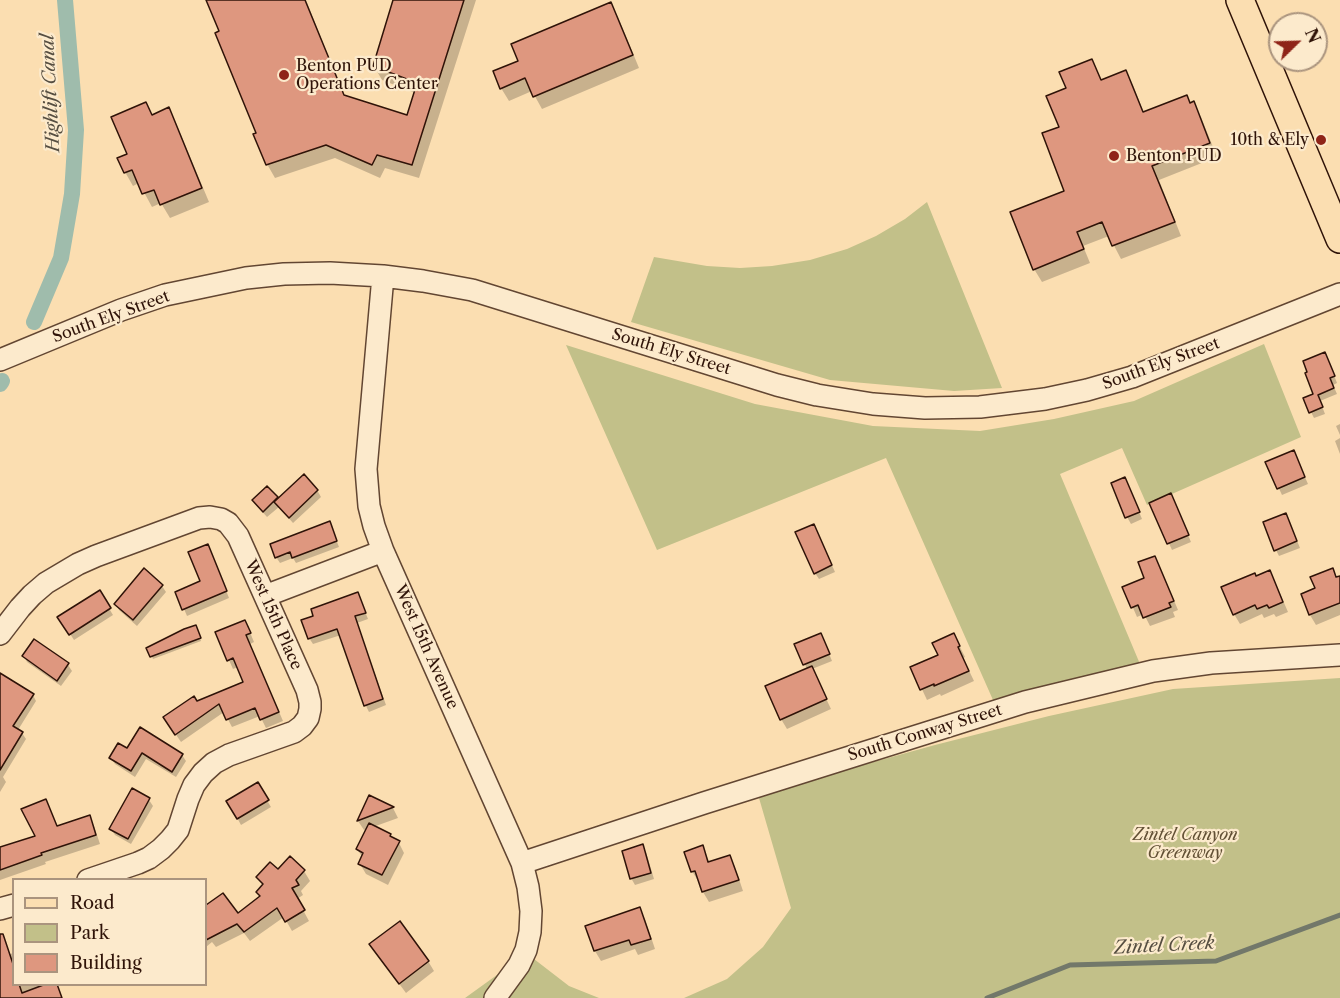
<!DOCTYPE html>
<html>
<head>
<meta charset="utf-8">
<style>
  body { margin:0 }
  #map { position:relative; width:1340px; height:998px; overflow:hidden; background:#fbdeb1; font-family:"Libre Caslon Text",serif }
  canvas { display:block }
  .legend { position:absolute; left:12px; top:878px; width:195px; height:108px; box-sizing:border-box; background:#fceacc; border:2px solid #aa947e; margin:0; padding:8px 10px; list-style:none; font-size:18px; color:#2f1308 }
  .legend li { display:flex; align-items:center; gap:12px; height:30px }
  .legend b { width:30px; border:2px solid #aa947e }
  .north { position:absolute; left:1268px; top:12px; width:60px; height:60px; box-sizing:border-box; background:#fceacc; border:2px solid #aa947e; border-radius:50%; rotate:67deg; font-size:16px; font-weight:700; line-height:24px; text-align:center; color:#2f1308 }
  .north::after { content:''; display:block; margin:auto; width:21px; height:27px; background:#8f2418; clip-path:polygon(50% 0,100% 100%,50% 72%,0 100%) }
</style>
</head>
<body>
<div id="map">
<canvas width="1340" height="998"></canvas>
<ul class="legend">
<li><b style="height:8px;background:#fbdeb1"></b>Road</li>
<li><b style="height:16px;background:#c2c089"></b>Park</li>
<li><b style="height:16px;background:#de977f"></b>Building</li>
</ul>
<div class="north">N</div>
</div>
<script>
const g = document.querySelector('canvas').getContext('2d');
g.lineJoin = 'round';
function fill(path, color) {
  g.fillStyle = color;
  g.fill(path, 'evenodd');
}
function toPath(rows) {
  const path = new Path2D();
  for (const r of rows) {
    path.moveTo(r[0], r[1]);
    for (let i = 2; i < r.length; i += 2) path.lineTo(r[i], r[i + 1]);
  }
  return path;
}
function strokePath(path, color, width, dash) {
  g.strokeStyle = color;
  g.lineWidth = width;
  g.lineCap = dash ? 'butt' : 'round';
  g.setLineDash(dash || []);
  g.stroke(path);
}
function drawText(font, color, halo, rows, align = 'center') {
  g.font = font + ' "Libre Caslon Text",serif';
  g.lineWidth = 4.5;
  g.setLineDash([]);
  g.textBaseline = 'middle';
  g.strokeStyle = halo;
  g.fillStyle = color;
  for (const [text, x, y, turn = 0] of rows) {
    g.save();
    g.translate(x, y);
    g.rotate((+turn || 0) * Math.PI / 180);
    g.textAlign = isNaN(turn) ? turn : align;
    if (halo) g.strokeText(text, 0, 0);
    g.fillText(text, 0, 0);
    g.restore();
  }
}
const green = toPath([
  [927,202,1002,388,954,391,830,380,631,322,654,257,707,266,740,268,772,266,810,260,847,249,876,236,905,219],
  [1264,344,1301,437,1147,505,1122,448,1060,474,1140,664,1066,680,993,700,886,458,657,550,566,345,755,404,873,426,980,431,1054,419,1134,401],
  [1340,678,1340,998,684,998,727,979,763,947,791,908,759,798,823,776,935,745,1049,716,1173,689],
  [534,959,569,986,599,998,465,998,508,967]
]);
const shadow = toPath([
  [208,0,306,0,345,98,408,117,415,93,382,80,374,66,395,0,476,0,419,178,385,168,380,178,335,158,275,178,267,164,258,134,221,32],
  [610,4,618,17,639,68,542,109,532,91,509,101,501,88,520,61],
  [1092,61,1102,81,1126,71,1133,85,1144,113,1193,103,1201,117,1217,157,1159,180,1181,236,1121,259,1109,236,1083,246,1090,263,1042,282,1034,269,1066,192,1061,128,1068,89],
  [168,109,176,123,209,202,170,218,161,203,152,207,139,183,133,186,125,172,129,154],
  [1328,360,1337,383,1333,385,1337,394,1320,401,1325,414,1314,418,1311,412,1315,394,1309,373],
  [1340,424,1340,435,1336,426],
  [1340,438,1340,454,1335,441],
  [1297,459,1308,484,1282,495,1267,463],
  [1128,485,1142,519,1131,524,1127,517],
  [267,488,278,501,317,490,321,497,293,523,279,507,267,517,258,507,254,501],
  [1174,502,1191,542,1172,550,1151,504],
  [1289,521,1300,548,1279,556,1276,550],
  [332,529,339,547,296,563,293,558,280,563,276,557],
  [817,532,835,572,819,579,815,573],
  [211,552,229,598,187,616,184,609,202,582],
  [1154,557,1160,567,1178,610,1173,612,1175,617,1150,626,1144,614,1137,617,1124,587,1145,578],
  [1340,577,1340,615,1316,625,1310,615,1303,595],
  [1256,578,1275,582,1288,612,1276,617,1274,614,1264,618,1262,614,1240,624,1234,614],
  [162,586,166,592,137,626,119,610,116,604],
  [99,592,113,615,74,640,59,617],
  [358,594,368,619,357,623,386,705,369,712,366,706,341,635,313,644,309,638],
  [197,629,201,641,153,659,148,649],
  [249,630,254,642,250,644,283,721,266,728,260,716,232,727,224,712,181,742,170,726,196,703,245,682,238,667,233,669,217,633],
  [954,635,965,657,963,658,974,681,941,696,940,694,927,700,912,668,940,656],
  [34,641,68,665,72,671,61,686,27,662,24,656],
  [824,641,832,661,812,669,831,709,787,729,781,719,807,669,796,645],
  [0,679,33,695,36,701,18,730,22,733,26,739,3,777,6,782,0,792],
  [128,750,182,755,186,761,176,777,146,759,135,777,115,764,111,758],
  [257,784,271,807,241,825,228,801],
  [370,797,393,808,398,818,373,827,399,843,404,853,388,885,366,874,360,864,363,858,357,849,368,829,364,830,358,821],
  [149,800,153,806,131,844,115,835,111,829],
  [50,810,58,828,89,817,94,826,100,844,45,862,46,864,0,880,0,849,37,837],
  [642,846,646,852,654,879,635,885,631,878],
  [702,847,710,863,730,857,735,867,743,891,709,902,703,892,700,881,698,881,692,871],
  [278,871,304,871,310,881,301,891,303,895,297,899,309,921,292,931,284,917,250,941,244,933,216,947,212,942,206,947,206,907,222,895,238,915,261,898,258,892,263,886,258,878],
  [639,909,645,919,655,949,638,955,635,949,601,961,595,951,587,927],
  [3,938,10,954,14,953,14,984,57,984,62,998,3,998,0,989,0,939],
  [377,954,428,961,434,971,406,993]
]);
const stream = toPath([
  [987,998,1070,965,1216,961,1340,915]
]);
const canal = toPath([
  [34,322,61,258,72,194,76,130,65,0],
  [0,384,2,381]
]);
const building = toPath([
  [206,0,305,0,344,95,407,115,417,83,373,66,393,0,464,0,412,165,377,155,372,165,326,145,266,165,253,134,256,133,215,33,219,31,206,0],
  [611,2,633,55,533,97,525,78,500,89,493,71,518,61,511,44,611,2],
  [1092,59,1101,80,1126,70,1143,112,1187,95,1190,103,1194,101,1210,143,1152,166,1175,222,1112,246,1102,222,1077,232,1084,249,1033,270,1010,212,1064,191,1042,133,1059,127,1046,96,1066,88,1059,72,1092,59],
  [146,102,152,115,169,107,202,188,160,205,154,190,142,194,132,170,124,173,117,158,127,154,111,117,146,102],
  [1325,352,1335,376,1330,378,1334,388,1318,395,1323,407,1309,413,1303,398,1313,394,1305,373,1307,372,1303,361,1325,352],
  [1294,450,1305,477,1277,489,1265,462,1294,450],
  [304,474,318,490,289,518,274,502,304,474],
  [1125,477,1140,512,1125,518,1111,483,1125,477],
  [267,486,278,497,263,512,252,500,267,486],
  [1171,493,1189,535,1167,544,1149,503,1171,493],
  [1286,513,1297,541,1274,551,1263,522,1286,513],
  [330,521,337,541,292,558,290,552,275,558,270,544,330,521],
  [814,524,832,565,814,574,795,532,814,524],
  [208,544,227,591,182,610,175,592,200,581,188,552,208,544],
  [1155,556,1174,601,1169,603,1171,607,1143,618,1138,605,1131,608,1122,587,1144,578,1138,562,1155,556],
  [144,568,163,585,133,620,114,604,144,568],
  [1333,568,1336,577,1340,576,1340,603,1309,615,1301,594,1315,588,1310,577,1333,568],
  [1270,570,1283,602,1269,608,1267,605,1257,609,1255,605,1233,615,1221,587,1255,573,1256,576,1270,570],
  [100,590,111,608,69,635,57,617,100,590],
  [358,592,366,613,355,616,383,699,364,706,337,629,308,639,301,620,313,616,311,609,358,592],
  [245,620,251,633,246,635,279,712,260,720,255,708,226,720,219,704,175,735,163,717,194,696,197,701,243,682,233,658,227,661,215,632,245,620],
  [196,625,201,638,150,657,146,648,184,629,196,625],
  [821,633,830,654,803,665,794,644,821,633],
  [954,633,960,646,958,647,969,671,934,686,934,684,920,690,910,667,938,655,932,643,954,633],
  [34,639,69,663,57,681,22,656,34,639],
  [812,666,827,699,780,720,765,686,812,666],
  [0,673,34,694,13,726,23,732,0,770,0,673],
  [140,727,183,754,172,772,142,753,131,771,109,758,118,743,127,748,140,727],
  [258,782,269,800,237,819,226,801,258,782],
  [132,788,150,798,128,839,109,829,132,788],
  [369,795,394,807,357,821,369,795],
  [46,799,57,826,90,815,96,835,41,853,42,855,0,870,0,847,35,836,21,809,46,799],
  [369,823,391,834,390,836,400,841,382,875,358,864,363,853,356,849,369,823],
  [643,844,651,873,630,879,622,851,643,844],
  [703,845,708,862,730,855,739,880,702,892,695,871,691,872,684,852,703,845],
  [290,856,305,870,296,880,299,885,292,888,305,910,285,922,277,908,244,932,237,924,206,940,206,905,223,893,238,913,260,896,256,892,263,884,256,877,270,862,278,869,290,856],
  [640,907,651,939,631,945,629,940,594,951,585,926,640,907],
  [400,921,429,961,399,984,369,944,400,921],
  [0,934,3,934,14,967,14,984,19,984,22,993,46,984,57,984,62,998,0,998,0,934]
]);
const minor = toPath([
  [383,276,366,469,369,506,374,526,383,551,522,863,528,887,531,911,530,932,526,950,519,965,495,998],
  [0,360,121,310,165,295,246,278,284,274,330,273,383,276,423,281,472,290,777,385,817,395,873,404,925,408,980,407,1045,399,1087,390,1132,377,1340,294],
  [265,596,383,551],
  [0,634,20,608,32,595,46,583,78,564,96,556,199,518,210,517,221,519,228,523,238,536,307,690,310,702,310,709,308,718,302,726,294,732,229,755,214,763,203,773,194,785,188,799,178,830,170,840,161,849,149,858,138,863,88,880],
  [522,863,704,803,1025,702,1153,671,1211,663,1340,655],
  [0,909,14,905]
]);
const major = toPath([
  [1240,0,1340,239]
]);
const markers = [
  [284,75,6,"#8f2418"],
  [1321,140,6,"#8f2418"],
  [1114,156,6,"#8f2418"]
];
const poiNames = [
  ["Benton PUD",296,66],
  ["Operations Center",296,84],
  ["10th & Ely",1309,140,"right"],
  ["Benton PUD",1126,156]
];
const streetNames = [
  ["South Ely Street",111,317,-20],
  ["South Ely Street",671,352,17],
  ["South Ely Street",1161,364,-20],
  ["West 15th Place",273,615,66],
  ["West 15th Avenue",426,647,66],
  ["South Conway Street",925,733,-17]
];
const parkNames = [
  ["Zintel Canyon",1185,835],
  ["Greenway",1185,853]
];
const waterNames = [
  ["Highlift Canal",51,93,-93],
  ["Zintel Creek",1164,946,-3]
];
fill(green, '#c2c089');
fill(shadow, '#0003');
strokePath(stream, '#72786a', 5);
strokePath(canal, '#9fbcac', 16);
fill(building, '#de977f');
strokePath(building, '#2f1308', 1.5);
strokePath(minor, '#624632', 24);
strokePath(major, '#2f1308', 30);
strokePath(minor, '#fceacc', 21);
strokePath(major, '#fbdeb1', 27);
for (const [x, y, r, color] of markers) {
  const dot = new Path2D();
  dot.arc(x, y, r, 0, 2 * Math.PI);
  g.fillStyle = color;
  g.fill(dot);
  strokePath(dot, '#fceacc', 2);
}
drawText('16px', '#2f1308', '#fceacc', poiNames, 'left');
drawText('16px', '#2f1308', '#fceacc', streetNames);
drawText('italic 16px', '#625035', '#fceacc', parkNames);
drawText('italic 18px', '#564e41', '#fceacc', waterNames);
</script>
</body>
</html>
